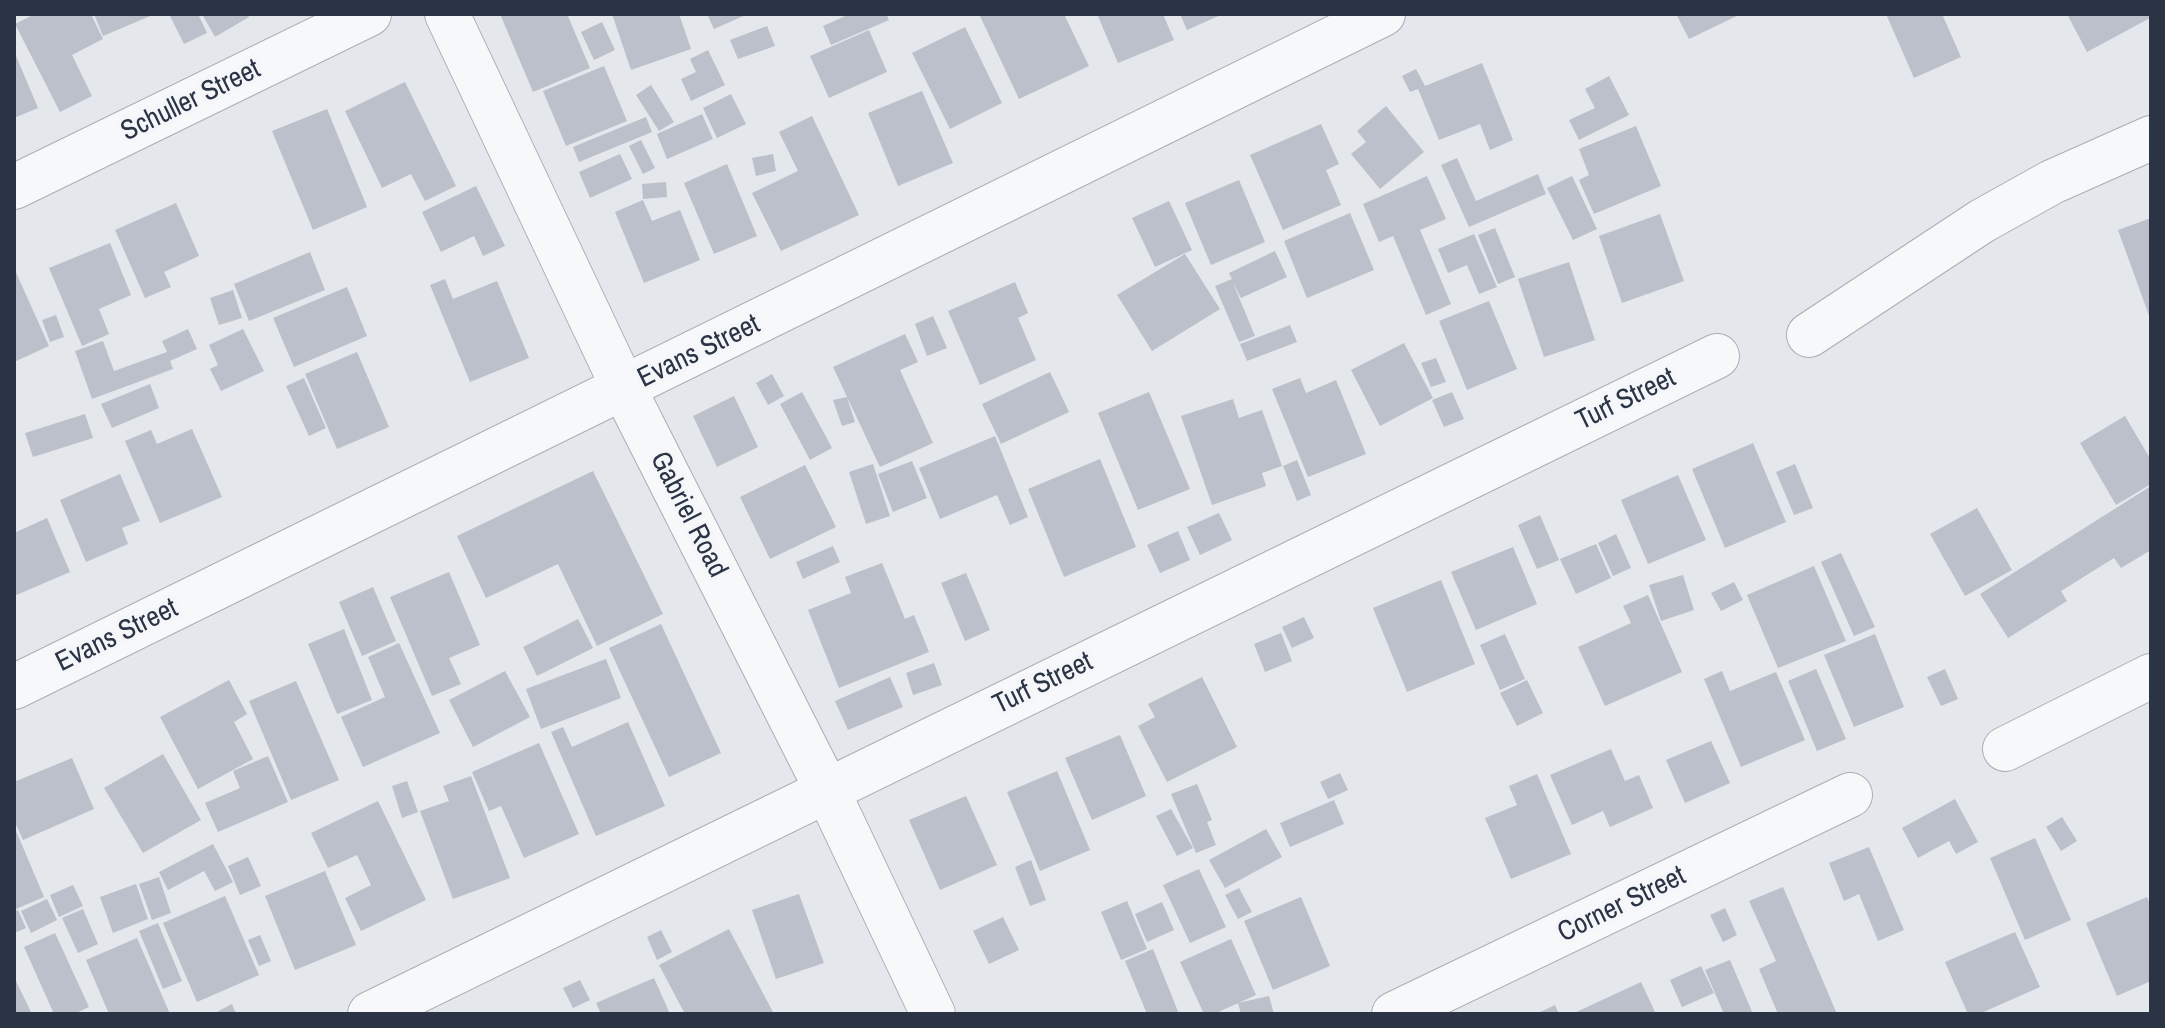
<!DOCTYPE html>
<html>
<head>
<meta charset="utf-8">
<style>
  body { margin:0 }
  #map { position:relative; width:2165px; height:1028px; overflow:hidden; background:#e4e7ec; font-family:"Archivo Narrow",sans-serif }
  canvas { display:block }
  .frame { position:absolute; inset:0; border:16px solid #2b3445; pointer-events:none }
</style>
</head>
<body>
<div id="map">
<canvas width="2165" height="1028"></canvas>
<div class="frame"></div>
</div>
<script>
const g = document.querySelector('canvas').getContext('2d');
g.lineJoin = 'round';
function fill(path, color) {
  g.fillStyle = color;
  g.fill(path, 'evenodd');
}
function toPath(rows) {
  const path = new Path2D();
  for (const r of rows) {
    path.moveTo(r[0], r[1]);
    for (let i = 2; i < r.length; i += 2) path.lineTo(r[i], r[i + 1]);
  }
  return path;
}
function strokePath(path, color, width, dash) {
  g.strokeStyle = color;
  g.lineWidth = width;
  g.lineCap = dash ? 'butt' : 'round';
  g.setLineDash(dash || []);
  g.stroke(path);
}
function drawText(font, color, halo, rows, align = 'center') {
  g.font = font + ' "Archivo Narrow",sans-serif';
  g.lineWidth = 8;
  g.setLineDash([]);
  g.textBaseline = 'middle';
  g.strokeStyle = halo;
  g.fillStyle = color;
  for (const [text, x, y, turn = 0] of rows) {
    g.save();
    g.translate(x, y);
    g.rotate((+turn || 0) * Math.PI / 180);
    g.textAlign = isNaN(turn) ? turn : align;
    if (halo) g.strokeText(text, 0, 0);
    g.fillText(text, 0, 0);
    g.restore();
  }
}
const building = toPath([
  [35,14,91,14,103,39,72,55,92,96,60,112,15,24],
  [94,14,155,14,103,36],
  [169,14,198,14,207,33,184,44],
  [202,14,247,14,249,17,215,37],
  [500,14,567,14,590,68,533,92],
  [612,14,679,14,691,49,631,70],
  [707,14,748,14,714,29],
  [850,14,886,14,889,20,831,45,823,26],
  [979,14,1064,14,1089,66,1019,99],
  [1097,14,1163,14,1174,40,1118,63],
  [1180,14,1223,14,1187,30],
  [1676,14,1741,14,1689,39],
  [1886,14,1942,14,1961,57,1914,78],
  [2067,14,2148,14,2150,18,2087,52],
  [602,22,615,50,594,60,581,32],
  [767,26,775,46,738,59,730,40],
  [965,27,1002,103,950,129,912,53],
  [869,30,887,72,829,98,810,56],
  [708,50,725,85,691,101,681,79,696,72,690,59],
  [14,51,38,108,14,118],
  [1482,63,1513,140,1490,150,1480,124,1439,140,1418,89,1410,92,1402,76,1416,69,1425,86],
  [604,66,627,121,566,146,543,91],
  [1609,76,1629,115,1579,140,1569,120,1595,108,1585,89],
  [405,82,456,186,425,201,411,174,382,188,345,111],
  [651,85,674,122,659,131,636,95],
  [922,91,953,163,898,186,868,113],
  [731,94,746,124,717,138,703,108],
  [1386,106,1424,152,1380,189,1351,154,1366,142,1357,131],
  [327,109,367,207,313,230,272,131],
  [702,114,713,139,667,159,657,134],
  [812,116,859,215,781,251,752,193,798,171,779,132],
  [646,117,652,132,579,162,573,147],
  [1321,124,1339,164,1326,170,1341,205,1283,230,1250,155],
  [1636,126,1661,186,1594,214,1579,180,1589,175,1579,149],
  [641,140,655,168,643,174,629,146],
  [620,154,632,179,590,198,579,172],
  [773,154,776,171,756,176,752,158],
  [1457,158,1476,201,1538,174,1546,194,1469,227,1441,165],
  [727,164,757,236,714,254,684,183],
  [1427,176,1446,219,1420,230,1451,304,1426,315,1393,236,1379,242,1363,204],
  [1572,176,1597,229,1573,240,1547,188],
  [1239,180,1265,242,1211,265,1185,203],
  [666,182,667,197,643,199,642,184],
  [476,186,505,246,483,256,474,236,441,252,422,212],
  [643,200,652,221,680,210,700,260,644,283,615,212],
  [1169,201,1192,250,1155,267,1132,218],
  [176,203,199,256,164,272,171,287,145,298,115,230],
  [1350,213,1374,270,1307,298,1284,241],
  [1660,214,1684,281,1622,303,1599,236],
  [2151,218,2151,321,2118,230],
  [1495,228,1515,277,1498,284,1478,235],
  [1474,234,1497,287,1479,294,1467,265,1448,273,1438,249],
  [110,243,131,295,99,309,109,334,82,346,49,268],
  [1275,251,1287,277,1241,298,1233,283,1255,336,1239,342,1215,286,1232,279,1229,273],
  [310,252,325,290,249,321,234,284],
  [1185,254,1220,309,1152,351,1117,295],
  [1569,262,1595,340,1544,357,1518,279],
  [14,268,49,346,14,362],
  [445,279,453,299,497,281,529,358,470,382,430,285],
  [1015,282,1028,313,1018,318,1036,360,980,385,948,311],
  [347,287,367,336,294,367,273,318],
  [233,290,242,318,219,325,210,298],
  [1489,301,1517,369,1467,390,1439,321],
  [56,315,64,337,50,342,42,320],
  [933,316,947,348,927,356,915,324],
  [1290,325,1297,342,1247,361,1240,344],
  [188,329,197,349,170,361,173,369,92,399,75,351,103,341,114,371,167,352,162,341],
  [243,329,264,371,221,391,210,369,218,365,209,345],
  [905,334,918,362,900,370,933,443,880,467,833,367],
  [1404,343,1433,398,1380,426,1351,370],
  [357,352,389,427,337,449,305,374],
  [1436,358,1446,382,1431,387,1421,363],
  [1050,372,1069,412,1001,444,982,404],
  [772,374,784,396,768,405,756,383],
  [304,378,326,428,309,436,286,386],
  [1300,378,1306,393,1336,380,1366,454,1308,477,1272,389],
  [150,384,159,408,112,428,101,404],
  [802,392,832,448,810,460,780,404],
  [1149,392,1190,489,1138,510,1098,413],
  [1452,392,1464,419,1444,427,1432,400],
  [734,396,758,447,717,467,693,416],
  [847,397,855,422,842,426,833,400],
  [1233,399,1239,418,1262,410,1282,466,1262,473,1266,486,1212,505,1181,416],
  [85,414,93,438,33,457,25,433],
  [2125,416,2151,460,2151,484,2116,505,2080,443],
  [192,429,222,497,160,523,125,441,151,430,157,444],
  [995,436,1028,517,1010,525,997,495,940,519,919,468],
  [1753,443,1786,522,1725,548,1692,469],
  [1100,459,1136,547,1064,577,1028,489],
  [1297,460,1311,495,1297,501,1283,466],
  [912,461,927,498,893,512,878,474],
  [873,464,890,516,866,524,849,472],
  [1795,464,1813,508,1794,515,1776,472],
  [805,465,836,527,770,559,740,497],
  [593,471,663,614,597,646,558,564,486,598,457,536],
  [120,474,140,521,122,528,128,544,86,562,60,500],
  [1678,475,1706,540,1648,564,1621,500],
  [2151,486,2151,550,2121,568,2114,558,2061,591,2067,601,2008,638,1980,594],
  [1977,508,2012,570,1965,596,1930,534],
  [1219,513,1232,540,1200,555,1187,527],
  [1540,515,1559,560,1537,569,1518,525],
  [47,518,70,572,14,596,14,533],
  [1178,531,1190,560,1160,573,1147,545],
  [1616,534,1631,568,1613,576,1598,543],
  [1596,544,1611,578,1576,594,1560,559],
  [833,546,840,562,803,579,796,562],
  [1513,547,1537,604,1476,630,1451,572],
  [1841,553,1875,627,1854,636,1821,562],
  [882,563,905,619,914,615,929,652,839,688,808,610,851,593,845,577],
  [1814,566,1846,641,1778,668,1747,595],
  [449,572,480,645,449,658,461,684,432,696,390,597],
  [966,573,990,630,965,641,941,583],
  [1683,575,1694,610,1661,621,1649,585],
  [1441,580,1475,664,1407,692,1373,608],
  [1734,582,1743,600,1721,611,1711,593],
  [373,587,396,641,362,656,339,602],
  [1648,595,1682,672,1605,706,1578,647,1631,623,1623,606],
  [1304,617,1314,638,1292,648,1282,627],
  [578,619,593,648,537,676,523,647],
  [661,624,721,753,669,777,609,648],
  [344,629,372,700,337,714,308,644],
  [1281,633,1292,661,1265,672,1254,644],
  [1505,634,1525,679,1500,690,1480,645],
  [1875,634,1904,707,1854,727,1824,655],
  [399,643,440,733,363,767,341,717,385,697,368,657],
  [606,659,621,698,541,729,526,689],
  [934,663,942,685,913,695,906,673],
  [1816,669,1846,739,1817,751,1788,681],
  [1945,669,1958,699,1941,706,1927,677],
  [505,671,530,717,473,747,449,700],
  [1722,671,1730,691,1776,672,1805,740,1741,767,1704,679],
  [890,677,903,707,848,730,835,701],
  [1202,677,1237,747,1167,782,1138,726,1155,717,1148,704],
  [229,680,247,714,234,722,253,759,198,789,160,717],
  [1527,680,1543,713,1517,726,1500,693],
  [296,681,339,780,291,800,249,701],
  [628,722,665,806,596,836,551,732,563,727,572,747],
  [1120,735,1146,796,1092,820,1065,758],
  [1711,741,1730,783,1685,803,1666,760],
  [539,743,579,834,524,858,501,806,489,811,472,772],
  [1611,749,1625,781,1639,775,1653,808,1610,827,1603,811,1572,825,1550,775],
  [163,754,201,820,143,853,104,788],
  [268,756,288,802,218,832,205,803,240,788,233,771],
  [72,758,94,809,23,840,14,820,14,782],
  [1057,771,1090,850,1040,871,1007,792],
  [1340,773,1348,790,1328,799,1320,782],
  [1537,774,1571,854,1511,879,1485,818,1517,805,1509,786],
  [471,776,510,878,453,899,420,811,449,801,443,786],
  [407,781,418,812,402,818,392,786],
  [1197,784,1212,820,1207,822,1216,845,1196,853,1171,794],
  [966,796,997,865,940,890,909,820],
  [1955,799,1978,842,1956,854,1949,841,1918,858,1902,828],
  [1334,800,1344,824,1290,847,1280,823],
  [378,801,426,900,361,931,345,898,371,885,357,855,328,868,311,833],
  [1171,809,1193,848,1177,856,1156,816],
  [2062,817,2077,841,2061,851,2046,827],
  [14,826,44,897,16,909,14,904],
  [1266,829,1282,857,1225,888,1209,860],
  [2035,838,2071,920,2025,940,1990,858],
  [213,844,233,882,215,891,204,871,168,890,159,872],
  [1869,847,1904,930,1878,941,1859,894,1844,901,1829,863],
  [248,857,261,886,240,895,228,866],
  [1031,860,1046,900,1030,906,1015,867],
  [1199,869,1226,927,1190,943,1163,885],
  [325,871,356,945,295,970,265,896],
  [159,877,171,913,152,920,139,884],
  [136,884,148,919,113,933,100,897],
  [73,885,83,906,59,917,50,895],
  [1783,887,1837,1014,1778,1014,1759,969,1776,961,1749,901],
  [1239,888,1252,912,1238,919,1225,895],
  [799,894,824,963,776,979,752,910],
  [225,896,259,975,197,1002,163,923],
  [1301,897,1330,966,1273,990,1244,921],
  [2147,897,2151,906,2151,981,2117,996,2086,923],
  [47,899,57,920,31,933,21,911],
  [1127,901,1147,949,1121,960,1101,912],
  [1162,902,1174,930,1147,942,1135,914],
  [1725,908,1737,935,1723,942,1710,915],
  [83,909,98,944,78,953,62,918],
  [18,910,26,928,14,933,14,912],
  [1003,917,1019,950,989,964,973,931],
  [158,923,182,981,163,989,139,931],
  [729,929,774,1014,685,1014,659,965],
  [661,930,672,952,657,960,647,937],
  [2015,932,2040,987,1979,1014,1968,1014,1945,962],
  [55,933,89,1007,74,1014,54,1014,24,947],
  [260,935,271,961,259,966,248,940],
  [137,938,170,1014,109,1014,86,960],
  [1231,939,1256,995,1214,1014,1204,1014,1180,962],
  [1153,949,1179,1014,1147,1014,1125,961],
  [1730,960,1753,1014,1724,1014,1705,970],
  [1701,966,1714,993,1682,1007,1670,980],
  [14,977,32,1014,14,1014],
  [654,978,670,1014,601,1014,596,1003],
  [580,980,590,1000,573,1008,563,988],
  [1641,982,1656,1014,1572,1014],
  [1269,996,1274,1014,1241,1014,1238,1003],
  [232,1004,236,1014,213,1014],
  [1555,1005,1559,1014,1536,1014]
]);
const minor = toPath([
  [447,14,624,389,827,790,933,1014],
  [14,187,369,14],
  [1809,335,1982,221,2052,182,2151,138],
  [14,687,1383,14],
  [2005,749,2151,676],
  [370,1014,1717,356],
  [1394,1014,1850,795]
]);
const streetNames = [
  ["Schuller Street",191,101,-26],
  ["Evans Street",699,352,-26],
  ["Turf Street",1626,400,-26],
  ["Gabriel Road",688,515,63],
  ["Evans Street",117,636,-26],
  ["Turf Street",1043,684,-26],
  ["Corner Street",1622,905,-26]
];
fill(building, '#bbc0ca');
strokePath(minor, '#a9aeb7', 46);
strokePath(minor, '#f7f8fa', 44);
drawText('28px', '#2b3445', '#f4f6f9', streetNames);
</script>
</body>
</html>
